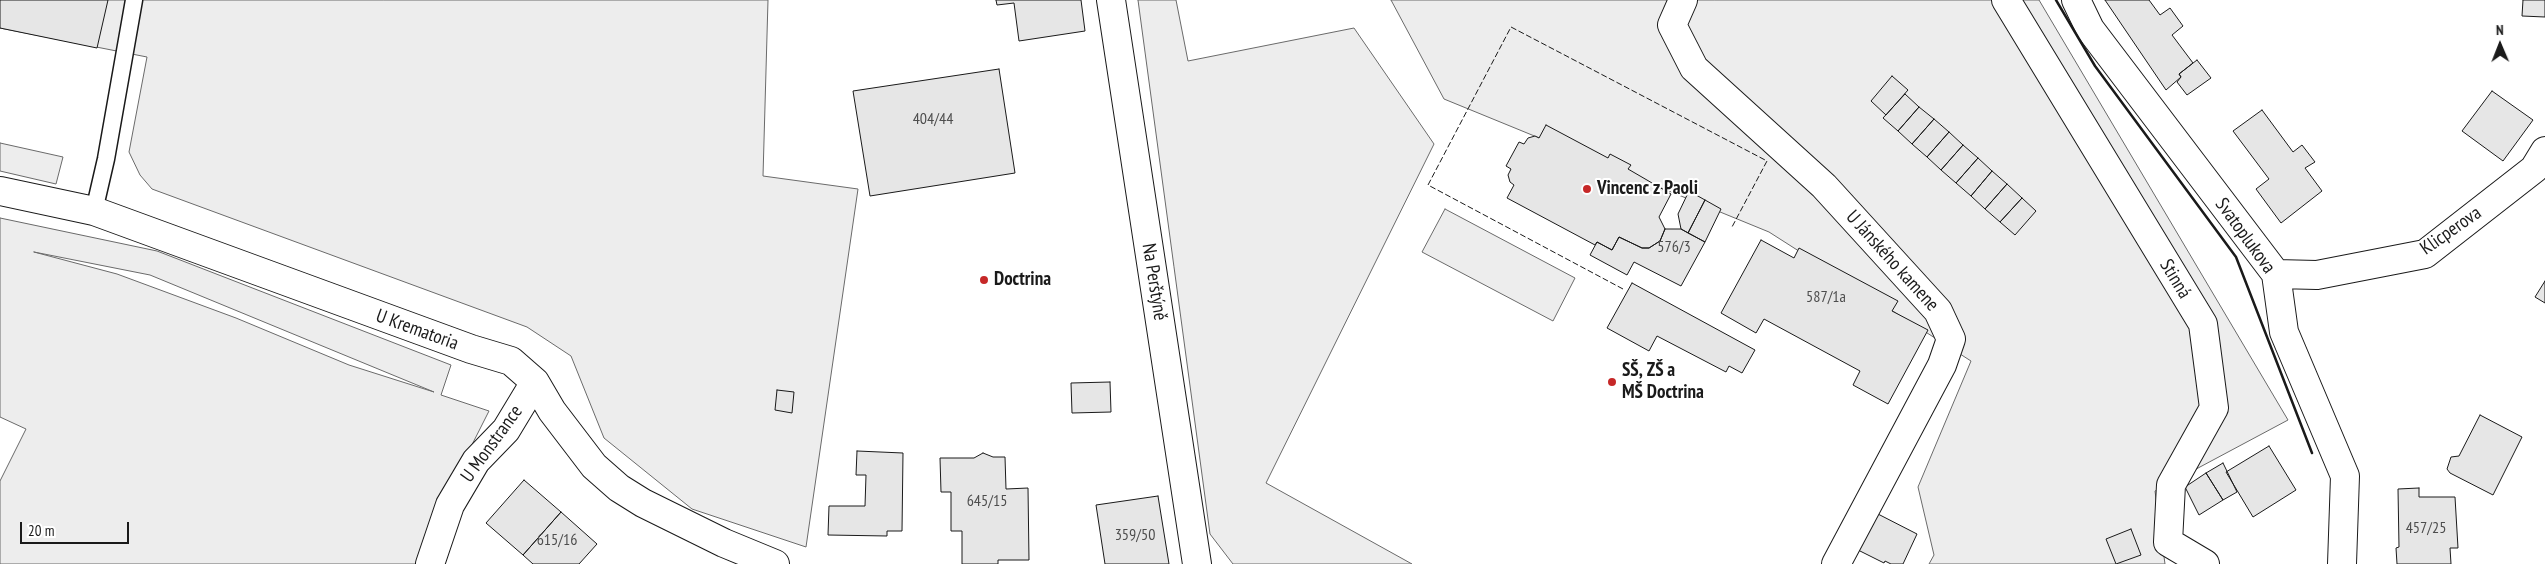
<!DOCTYPE html>
<html>
<head>
<meta charset="utf-8">
<style>
  body { margin:0 }
  #map { position:relative; width:2545px; height:564px; overflow:hidden; background:#fff; font-family:"PT Sans Narrow",sans-serif }
  canvas { display:block }
  .north { position:absolute; left:2475px; top:20px; width:50px; height:50px; -webkit-text-stroke:4px #fff; paint-order:stroke; rotate:359deg; font-size:14px; font-weight:700; line-height:20px; text-align:center; color:#1a1a1a }
  .north::after { content:''; display:block; margin:auto; width:18px; height:22px; background:#1a1a1a; clip-path:polygon(50% 0,100% 100%,50% 72%,0 100%) }
  .scale { position:absolute; left:20px; top:522px; width:109px; height:22px; box-sizing:border-box; border:2px solid #1a1a1a; border-top:0; padding-left:6px; font-size:15px; line-height:18px; white-space:nowrap; color:#1a1a1a; -webkit-text-stroke:4px #fff; paint-order:stroke }
</style>
</head>
<body>
<div id="map">
<canvas width="2545" height="564"></canvas>
<div class="north">N</div>
<div class="scale">20 m</div>
</div>
<script>
const g = document.querySelector('canvas').getContext('2d');
g.lineJoin = 'round';
function fill(path, color) {
  g.fillStyle = color;
  g.fill(path, 'evenodd');
}
function toPath(rows) {
  const path = new Path2D();
  for (const r of rows) {
    path.moveTo(r[0], r[1]);
    for (let i = 2; i < r.length; i += 2) path.lineTo(r[i], r[i + 1]);
  }
  return path;
}
function strokePath(path, color, width, dash) {
  g.strokeStyle = color;
  g.lineWidth = width;
  g.lineCap = dash ? 'butt' : 'round';
  g.setLineDash(dash || []);
  g.stroke(path);
}
function drawText(font, color, halo, rows, align = 'center') {
  g.font = font + ' "PT Sans Narrow",sans-serif';
  g.lineWidth = 4;
  g.setLineDash([]);
  g.textBaseline = 'middle';
  g.strokeStyle = halo;
  g.fillStyle = color;
  for (const [text, x, y, turn = 0] of rows) {
    g.save();
    g.translate(x, y);
    g.rotate((+turn || 0) * Math.PI / 180);
    g.textAlign = isNaN(turn) ? turn : align;
    if (halo) g.strokeText(text, 0, 0);
    g.fillText(text, 0, 0);
    g.restore();
  }
}
const built = toPath([
  [0,0,768,0,763,176,858,189,806,547,692,509,604,438,571,356,527,327,152,189,140,175,129,152,147,57,0,28,0,0],
  [1138,0,1176,0,1188,61,1354,28,1434,144,1266,483,1412,564,1233,564,1210,534,1138,0],
  [1391,0,2039,0,2288,420,2155,491,2165,564,1929,564,1934,555,1918,487,1971,361,1769,232,1444,99,1391,0],
  [0,143,63,157,56,184,0,171,0,143],
  [1445,209,1575,278,1553,321,1422,252,1445,209],
  [0,218,157,251,451,365,441,395,489,411,439,510,419,564,0,564,0,481,26,429,0,417,0,218],
  [34,252,150,275,434,392,349,365,236,318,117,274,34,252]
]);
const building = toPath([
  [0,0,108,0,97,48,0,28,0,0],
  [996,0,1081,0,1085,31,1019,41,1014,3,997,5,996,0],
  [2105,0,2149,0,2160,15,2170,8,2183,26,2172,35,2193,63,2179,74,2181,77,2166,90,2105,0],
  [2523,0,2545,0,2545,17,2522,16,2523,0],
  [2197,60,2211,78,2187,95,2177,82,2181,77,2179,74,2197,60],
  [999,69,1015,173,870,196,853,91,999,69],
  [1892,76,1908,90,1886,115,1871,101,1892,76],
  [2492,91,2533,120,2503,161,2462,131,2492,91],
  [1905,94,1919,107,1898,131,1883,118,1905,94],
  [1919,107,1934,119,1912,144,1898,131,1919,107],
  [2262,110,2293,152,2302,145,2315,162,2305,168,2322,191,2281,223,2256,189,2269,179,2233,131,2262,110],
  [1934,119,1949,132,1927,157,1912,144,1934,119],
  [1546,125,1608,158,1610,154,1631,165,1628,169,1671,194,1659,217,1665,229,1660,241,1649,248,1642,248,1619,237,1612,250,1597,242,1595,245,1507,198,1514,185,1510,182,1508,175,1511,169,1506,166,1519,142,1524,144,1528,138,1535,136,1539,138,1546,125],
  [1949,132,1963,145,1941,170,1927,157,1949,132],
  [1963,145,1978,158,1956,183,1941,170,1963,145],
  [1978,158,1992,171,1971,196,1956,183,1978,158],
  [1992,171,2007,184,1985,209,1971,196,1992,171],
  [2007,184,2022,198,2000,222,1985,209,2007,184],
  [1689,191,1705,200,1688,233,1681,229,1678,214,1689,191],
  [2022,198,2036,211,2015,235,2000,222,2022,198],
  [1705,200,1721,209,1705,242,1688,233,1705,200],
  [1665,229,1681,229,1705,242,1681,286,1634,262,1627,275,1590,255,1597,242,1612,250,1619,237,1642,248,1649,248,1660,241,1665,229],
  [1761,240,1794,258,1799,248,1898,301,1892,311,1928,330,1888,404,1853,385,1860,371,1764,319,1756,333,1721,313,1761,240],
  [2545,281,2545,303,2535,297,2545,281],
  [1632,283,1755,350,1742,373,1729,366,1726,372,1657,336,1649,351,1607,328,1632,283],
  [1110,382,1111,412,1072,413,1071,383,1110,382],
  [777,390,794,392,792,413,775,410,777,390],
  [2480,415,2522,437,2493,495,2450,473,2447,469,2451,457,2459,456,2480,415],
  [2269,446,2296,490,2253,517,2226,472,2269,446],
  [857,451,903,453,902,531,887,531,887,536,828,535,829,506,865,506,866,475,856,475,857,451],
  [983,453,993,457,1005,457,1006,489,1028,488,1029,560,998,560,998,564,962,564,962,531,951,531,951,492,941,492,940,458,974,458,983,453],
  [2223,463,2237,492,2223,500,2206,473,2223,463],
  [2206,473,2223,500,2199,515,2185,487,2206,473],
  [524,480,561,512,523,555,486,523,524,480],
  [2419,488,2419,497,2455,497,2458,548,2450,548,2451,564,2397,564,2396,548,2399,547,2398,489,2419,488],
  [1158,496,1169,564,1105,564,1096,505,1158,496],
  [561,512,597,544,579,564,533,564,523,555,561,512],
  [1876,513,1917,534,1903,564,1891,564,1885,561,1884,563,1858,550,1876,513],
  [2131,529,2141,555,2116,564,2106,539,2131,529]
]);
const service = toPath([
  [94,211,106,159,134,0]
]);
const minor = toPath([
  [1111,0,1197,564],
  [1683,0,1672,25,1694,68,1824,186,1938,311,1951,339,1942,365,1836,564],
  [2006,0,2203,324,2214,408,2171,485,2168,542,2205,564],
  [2076,0,2090,29,2276,274,2284,332,2345,476,2342,564],
  [0,191,94,211,471,349,511,361,535,382,552,411,594,466,619,488,643,503,724,543,775,564],
  [2276,274,2317,275,2425,254,2534,169,2545,151],
  [430,564,450,505,476,461,506,430,535,382]
]);
const fence = toPath([
  [1623,289,1428,185,1511,27,1767,161,1732,227]
]);
const wall = toPath([
  [2056,0,2095,66,2236,257,2312,453]
]);
const markers = [
  [1587,189,5,"#c62828"],
  [984,280,5,"#c62828"],
  [1612,382,5,"#c62828"]
];
const numberNames = [
  ["404/44",933,119],
  ["576/3",1674,247],
  ["587/1a",1826,297],
  ["645/15",987,501],
  ["457/25",2426,528],
  ["359/50",1135,535],
  ["615/16",557,540]
];
const poiNames = [
  ["Vincenc z Paoli",1597,189],
  ["Doctrina",994,280],
  ["SŠ, ZŠ a",1622,371],
  ["MŠ Doctrina",1622,393]
];
const streetNames = [
  ["Klicperova",2451,231,-35],
  ["Svatoplukova",2245,236,54],
  ["U Jánského kamene",1892,261,48],
  ["Stinná",2175,279,59],
  ["Na Perštýně",1154,282,81],
  ["U Krematoria",417,330,20],
  ["U Monstrance",492,444,-54]
];
fill(built, '#ededed');
strokePath(built, '#6a6a6a', 1);
fill(building, '#e6e6e6');
strokePath(building, '#1a1a1a', 1);
strokePath(service, '#1a1a1a', 19);
strokePath(minor, '#1a1a1a', 30);
strokePath(service, '#fff', 16);
strokePath(minor, '#fff', 28);
strokePath(fence, '#1a1a1a', 1, [6, 2.5]);
strokePath(wall, '#1a1a1a', 2.5);
for (const [x, y, r, color] of markers) {
  const dot = new Path2D();
  dot.arc(x, y, r, 0, 2 * Math.PI);
  g.fillStyle = color;
  g.fill(dot);
  strokePath(dot, '#fff', 2);
}
drawText('16px', '#4d4d4d', null, numberNames);
drawText('bold 19px', '#1a1a1a', '#fff', poiNames, 'left');
drawText('19px', '#1a1a1a', '#fff', streetNames);
</script>
</body>
</html>
